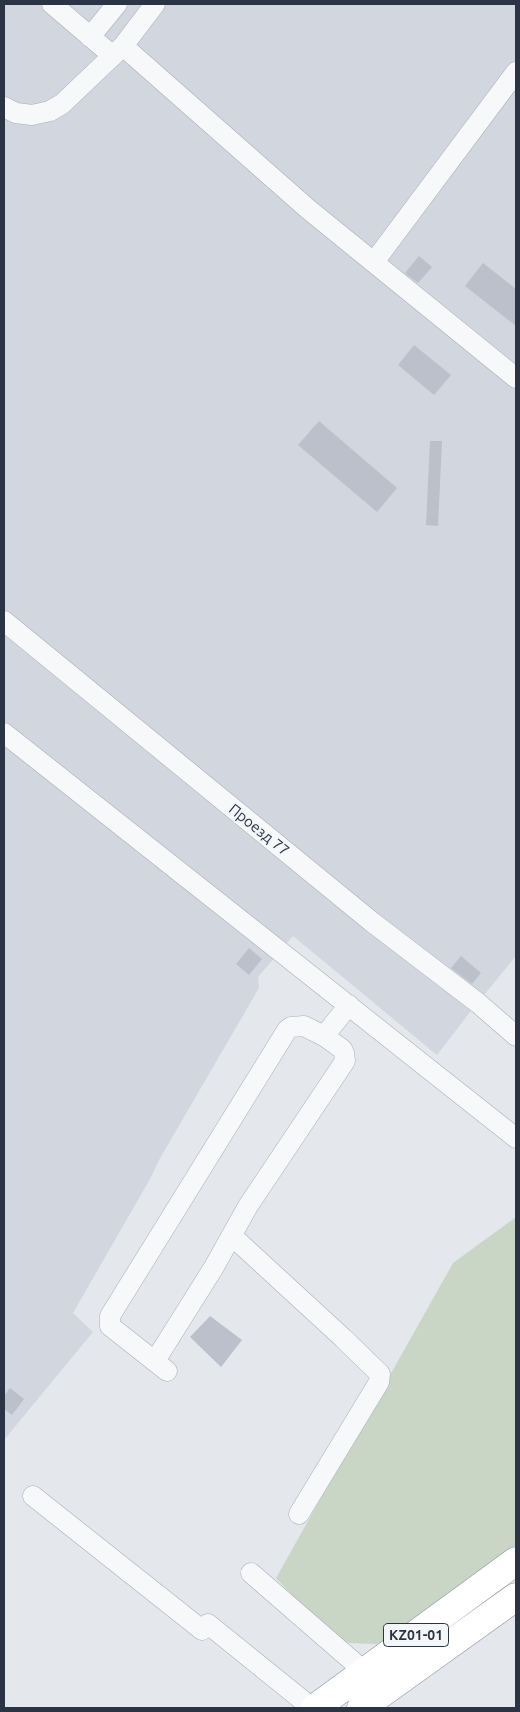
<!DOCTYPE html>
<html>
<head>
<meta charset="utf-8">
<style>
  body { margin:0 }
  #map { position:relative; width:520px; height:1712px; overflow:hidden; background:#e4e7ec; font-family:Ubuntu,sans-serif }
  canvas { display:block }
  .frame { position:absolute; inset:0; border:5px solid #2b3445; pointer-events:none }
</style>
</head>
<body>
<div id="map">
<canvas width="520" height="1712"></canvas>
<div class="frame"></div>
</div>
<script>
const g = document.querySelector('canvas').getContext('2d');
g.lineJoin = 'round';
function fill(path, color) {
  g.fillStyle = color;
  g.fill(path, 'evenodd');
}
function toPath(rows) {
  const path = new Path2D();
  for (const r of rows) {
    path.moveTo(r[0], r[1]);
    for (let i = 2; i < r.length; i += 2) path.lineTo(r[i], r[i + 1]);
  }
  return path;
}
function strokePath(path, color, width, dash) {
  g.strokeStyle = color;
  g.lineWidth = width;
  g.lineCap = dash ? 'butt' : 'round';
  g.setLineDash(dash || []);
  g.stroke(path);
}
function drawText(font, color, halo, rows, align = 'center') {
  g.font = font + ' Ubuntu,sans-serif';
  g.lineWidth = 4;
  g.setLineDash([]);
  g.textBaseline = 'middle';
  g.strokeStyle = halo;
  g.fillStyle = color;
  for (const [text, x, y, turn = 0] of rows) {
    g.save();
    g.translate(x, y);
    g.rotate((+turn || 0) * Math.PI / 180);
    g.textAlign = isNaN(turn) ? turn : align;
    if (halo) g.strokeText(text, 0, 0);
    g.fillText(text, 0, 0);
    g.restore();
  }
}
const built = toPath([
  [4,4,516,4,516,956,470,1012,437,1055,293,936,258,977,259,988,159,1160,150,1179,73,1313,93,1332,4,1440]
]);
const green = toPath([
  [516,1217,516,1546,436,1610,377,1644,349,1643,328,1634,276,1578,453,1263]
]);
const building = toPath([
  [419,256,432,267,418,283,405,273],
  [483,263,516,289,516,326,465,286],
  [414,345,451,375,434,395,398,365],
  [319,421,397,488,377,512,298,445],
  [430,441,442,441,438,526,426,525],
  [249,948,262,959,249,975,236,964],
  [461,956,481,973,472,984,451,968],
  [210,1316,242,1340,221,1367,190,1337],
  [10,1388,24,1399,12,1415,4,1409,4,1396]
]);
const minor = toPath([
  [52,4,113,56],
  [155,4,123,46,308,209,516,378],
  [90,37,117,4],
  [4,107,16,113,32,115,50,111,62,104,123,46],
  [374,262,516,72],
  [4,621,372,922,478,1003,516,1036],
  [4,733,516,1138],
  [232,1236,343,1338,380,1374,379,1382,299,1514],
  [155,1361,214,1267,248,1206,345,1061,344,1053,342,1049,324,1036,349,1005],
  [167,1371,110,1326,110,1316,287,1030,291,1027,304,1026,324,1036],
  [33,1496,202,1630],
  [251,1573,365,1672],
  [208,1624,312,1708]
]);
const highway = toPath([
  [315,1708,516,1561],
  [361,1708,516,1597]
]);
const shields = [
  [416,1635,65]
];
const shieldNames = [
  ["KZ01-01",416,1635]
];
const streetNames = [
  ["Проезд 77",259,830,39]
];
fill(built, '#d2d6de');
fill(green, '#c9d6c5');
fill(building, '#bbc0ca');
strokePath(minor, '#a9aeb7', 21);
strokePath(highway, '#8b94a3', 29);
strokePath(minor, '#f7f8fa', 20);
strokePath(highway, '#fff', 28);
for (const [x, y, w] of shields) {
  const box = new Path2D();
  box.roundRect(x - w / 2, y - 11.5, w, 23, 4);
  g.fillStyle = '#f4f6f9';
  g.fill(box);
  strokePath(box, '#2b3445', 1);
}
drawText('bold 14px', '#2b3445', null, shieldNames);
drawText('15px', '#2b3445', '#f4f6f9', streetNames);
</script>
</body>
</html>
